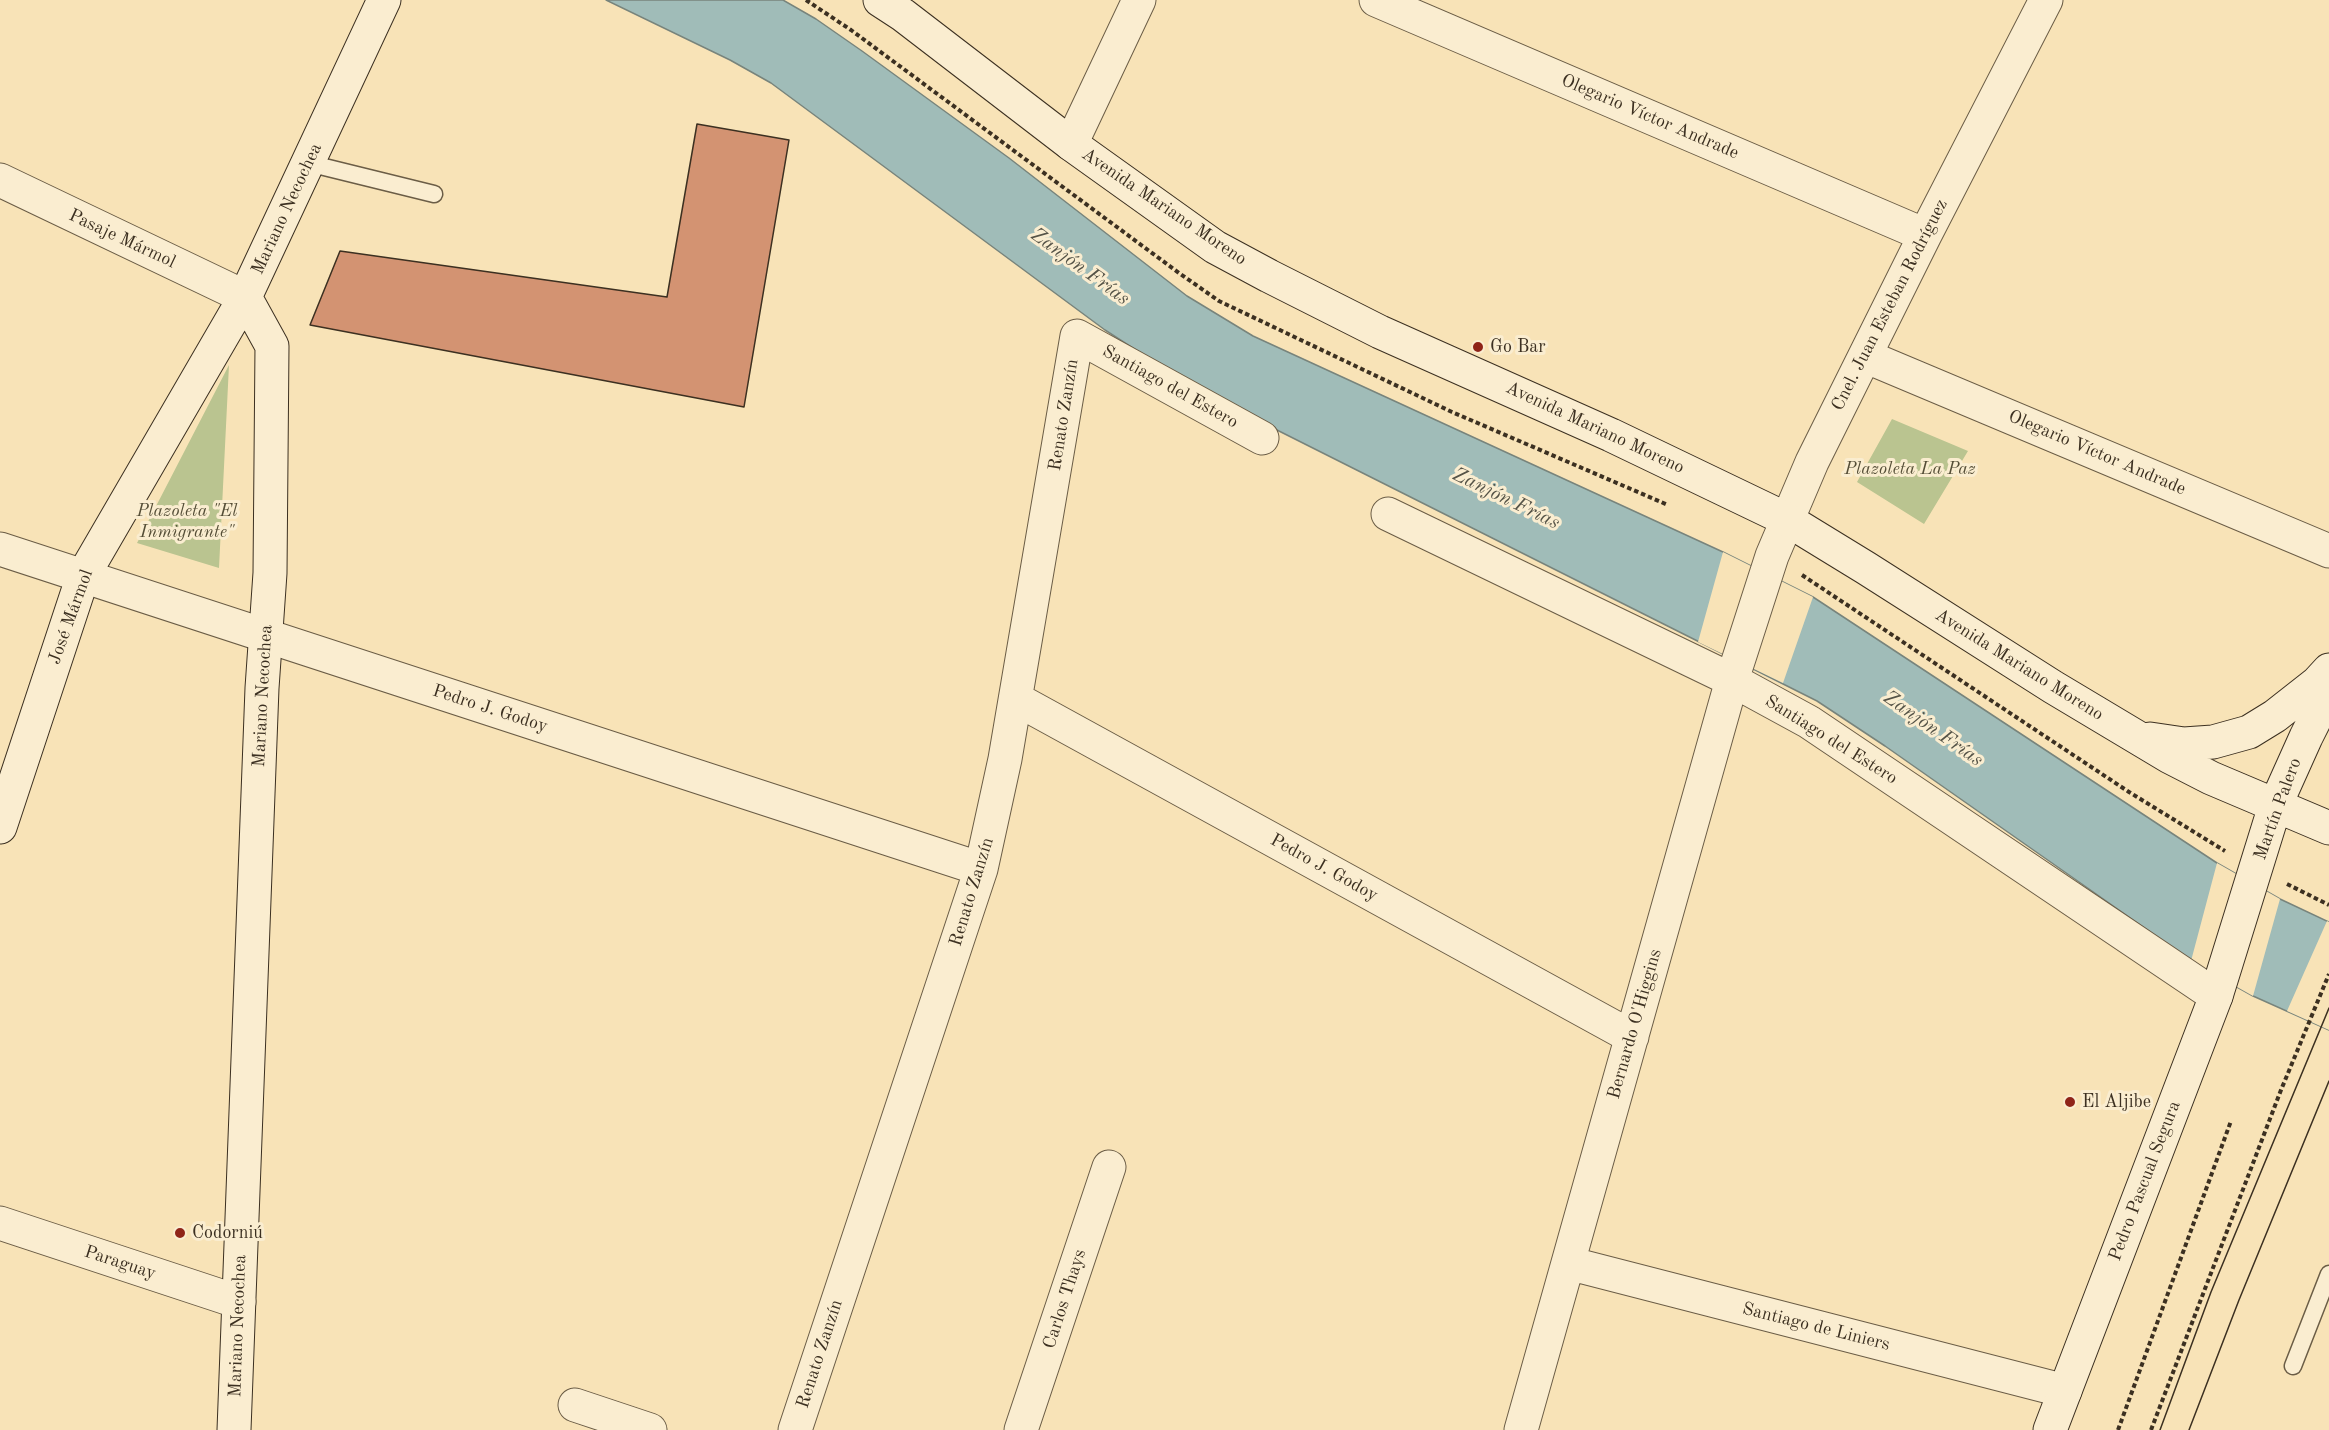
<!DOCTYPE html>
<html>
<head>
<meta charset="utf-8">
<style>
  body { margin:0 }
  canvas { display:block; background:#f8e3b7 }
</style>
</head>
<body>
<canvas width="2329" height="1430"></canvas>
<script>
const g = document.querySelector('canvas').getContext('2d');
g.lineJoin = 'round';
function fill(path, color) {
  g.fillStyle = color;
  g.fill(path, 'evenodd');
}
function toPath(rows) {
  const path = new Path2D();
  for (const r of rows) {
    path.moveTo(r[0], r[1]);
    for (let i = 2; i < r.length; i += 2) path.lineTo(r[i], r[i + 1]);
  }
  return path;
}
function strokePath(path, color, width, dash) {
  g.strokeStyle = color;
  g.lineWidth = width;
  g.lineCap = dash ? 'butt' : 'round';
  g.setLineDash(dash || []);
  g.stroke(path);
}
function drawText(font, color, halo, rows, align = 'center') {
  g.font = font + ' "Old Standard TT",serif';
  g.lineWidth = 6;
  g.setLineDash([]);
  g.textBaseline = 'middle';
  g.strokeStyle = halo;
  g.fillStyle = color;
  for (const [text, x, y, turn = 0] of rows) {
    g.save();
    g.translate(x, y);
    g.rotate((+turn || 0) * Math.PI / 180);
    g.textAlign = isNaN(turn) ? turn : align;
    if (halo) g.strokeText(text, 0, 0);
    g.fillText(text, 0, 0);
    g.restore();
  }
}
const green = toPath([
  [229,365,219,568,137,543],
  [1892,419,1968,451,1924,524,1857,482]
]);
const water = toPath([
  [606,0,783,0,816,19,862,51,1009,158,1187,296,1253,336,1723,552,1813,597,2217,863,2280,899,2329,922,2329,1030,2253,996,2196,964,1885,746,1817,701,1259,421,1156,363,1105,330,771,83,730,60,606,0]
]);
const pier = toPath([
  [1723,552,1813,597,1783,683,1698,642],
  [2217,863,2280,899,2253,996,2191,961],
  [2327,921,2329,922,2329,1030,2287,1011]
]);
const building = toPath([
  [697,124,789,140,744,407,310,325,340,251,667,297,697,124]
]);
const path = toPath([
  [806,0,851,30,1179,273,1219,301,1452,412,1668,505],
  [1802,575,2129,792,2225,851],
  [2287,884,2329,905],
  [2118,1430,2231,1121],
  [2151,1430,2281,1090,2329,974]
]);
const lane = toPath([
  [308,163,434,194],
  [2293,1366,2329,1274]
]);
const street = toPath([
  [1376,0,1925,235],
  [1071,144,1139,0],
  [0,180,245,297],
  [1865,356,2329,551],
  [1388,514,1732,680,1809,722,2216,996],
  [0,549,981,869],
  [1016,699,1632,1037],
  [0,1223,239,1302],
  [1568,1263,2065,1391],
  [575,1405,650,1430],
  [795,1430,981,869,1005,759,1077,336,1262,438],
  [1021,1430,1109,1167],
  [1521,1430,1732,680,1772,556,1812,462,1925,235,2046,0]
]);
const secondary = toPath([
  [880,0,903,15,1071,144,1215,247,1269,276,1380,332,1611,435,1786,519,1866,568,2053,687,2170,757,2211,778,2329,828],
  [2150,739,2184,744,2213,742,2249,732,2275,716,2317,683,2329,670],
  [0,827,83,576,245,297,384,0],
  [234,1430,262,688,270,573,272,346,245,297],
  [2050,1430,2216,996,2275,806,2306,737,2329,691]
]);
const tram = toPath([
  [2160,1430,2211,1292,2329,1008],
  [2189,1430,2239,1300,2329,1081]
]);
const markers = [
  [1478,347,6,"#8f2418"],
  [2070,1102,6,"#8f2418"],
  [180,1233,6,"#8f2418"]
];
const streetNames = [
  ["Olegario Víctor Andrade",1650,117,23],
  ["Avenida Mariano Moreno",1164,207,34],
  ["Mariano Necochea",287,209,-65],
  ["Pasaje Mármol",122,239,25],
  ["Cnel. Juan Esteban Rodríguez",1890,305,-63],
  ["Santiago del Estero",1170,387,29],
  ["Renato Zanzín",1064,415,-81],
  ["Avenida Mariano Moreno",1595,428,25],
  ["Olegario Víctor Andrade",2097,453,23],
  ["José Mármol",71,617,-70],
  ["Avenida Mariano Moreno",2019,665,32],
  ["Mariano Necochea",263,696,-87],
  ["Pedro J. Godoy",490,709,18],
  ["Santiago del Estero",1831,740,32],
  ["Martín Palero",2278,809,-70],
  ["Pedro J. Godoy",1324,868,29],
  ["Renato Zanzín",972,892,-73],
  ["Bernardo O'Higgins",1635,1024,-74],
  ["Pedro Pascual Segura",2145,1181,-69],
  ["Paraguay",120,1263,18],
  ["Carlos Thays",1065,1299,-72],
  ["Mariano Necochea",238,1326,-88],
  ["Santiago de Liniers",1816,1327,14],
  ["Renato Zanzín",820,1354,-72]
];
const poiNames = [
  ["Go Bar",1490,347],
  ["El Aljibe",2082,1102],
  ["Codorniú",192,1233]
];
const parkNames = [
  ["Plazoleta La Paz",1910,469],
  ["Plazoleta \"El",187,511],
  ["Inmigrante\"",187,532]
];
const waterNames = [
  ["Zanjón Frías",1080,267,36],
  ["Zanjón Frías",1506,499,26],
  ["Zanjón Frías",1933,729,35]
];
fill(green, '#bac490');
fill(water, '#a0bcb8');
strokePath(water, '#78847c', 1.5);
fill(pier, '#f8e3b7');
fill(building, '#d39372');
strokePath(building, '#3c3021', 1.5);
strokePath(lane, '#6b5d46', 19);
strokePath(street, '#6b5d46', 35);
strokePath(secondary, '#3c3021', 35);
strokePath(path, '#3c3021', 4, [4.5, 3]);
strokePath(lane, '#faedd0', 16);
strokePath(street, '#faedd0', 33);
strokePath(secondary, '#faedd0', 33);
strokePath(tram, '#3c3021', 1.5);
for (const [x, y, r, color] of markers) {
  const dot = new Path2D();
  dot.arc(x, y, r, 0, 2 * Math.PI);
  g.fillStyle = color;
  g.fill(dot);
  strokePath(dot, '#faedd0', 2);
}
drawText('18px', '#3c3021', '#faedd0', streetNames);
drawText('18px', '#3c3021', '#faedd0', poiNames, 'left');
drawText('italic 18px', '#554e37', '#faedd0', parkNames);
drawText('italic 20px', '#555347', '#faedd0', waterNames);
</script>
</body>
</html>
